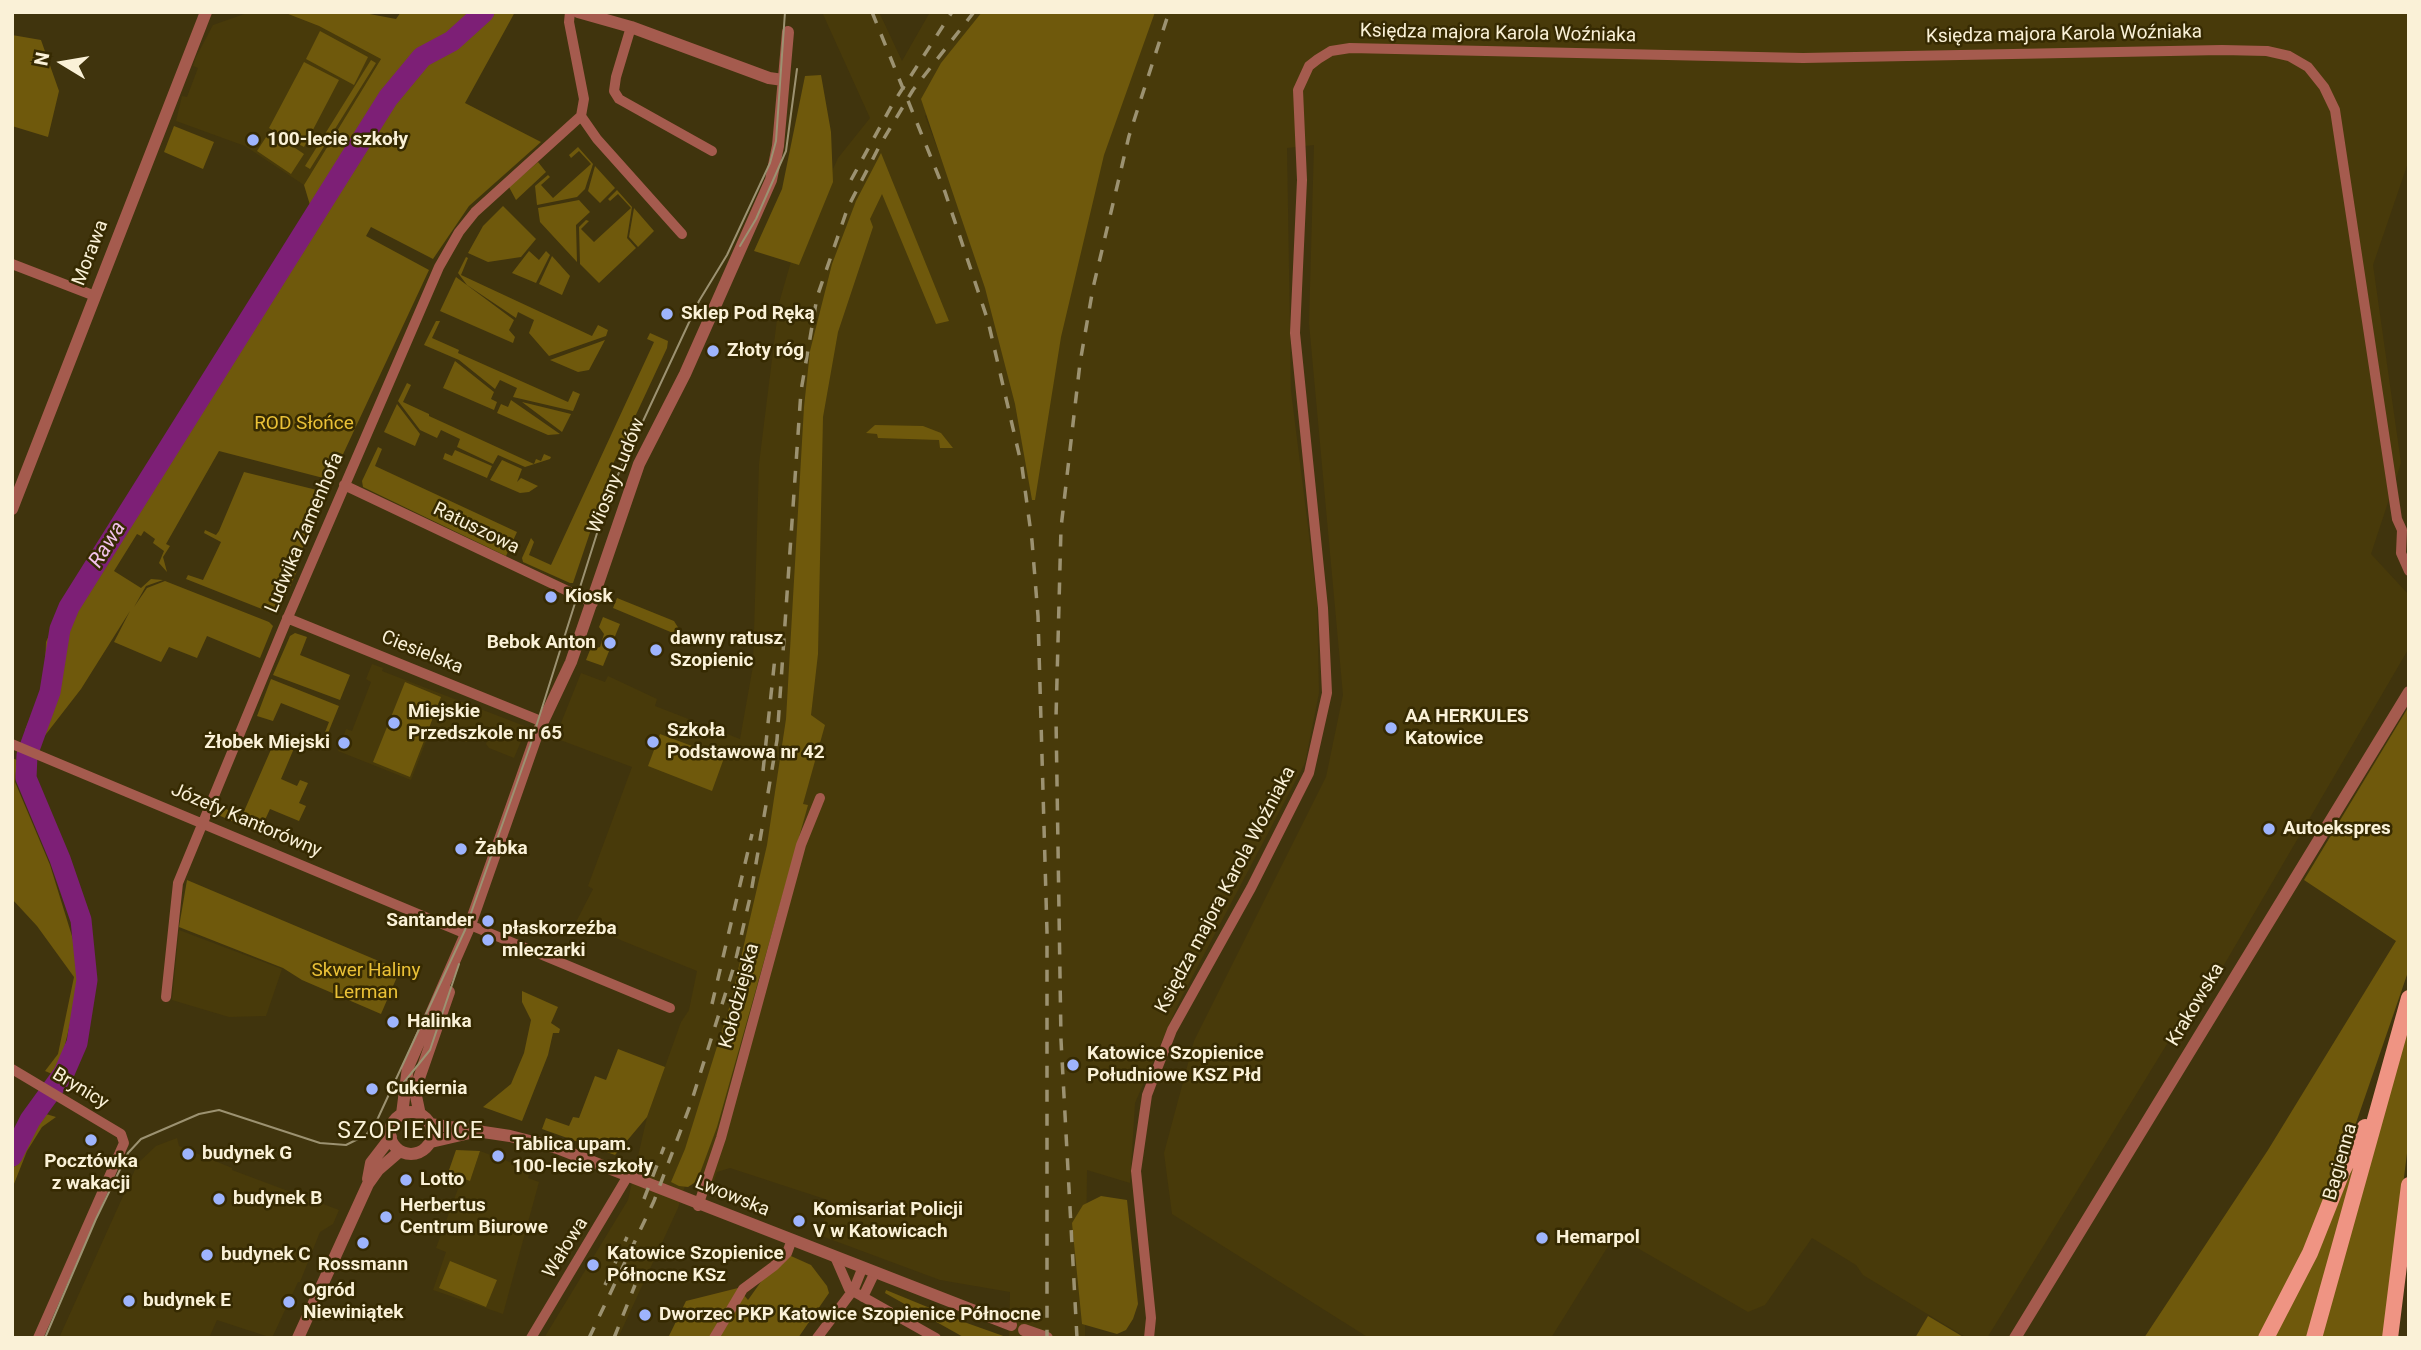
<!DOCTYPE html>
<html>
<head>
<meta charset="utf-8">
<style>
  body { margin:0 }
  #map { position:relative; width:2421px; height:1350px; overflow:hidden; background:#40340d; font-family:Roboto,sans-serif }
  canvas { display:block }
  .frame { position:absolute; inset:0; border:14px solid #faf1d7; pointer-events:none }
  .north { position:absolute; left:28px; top:28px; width:70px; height:70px; -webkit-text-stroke:5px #362a02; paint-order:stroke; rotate:281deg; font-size:19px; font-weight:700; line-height:28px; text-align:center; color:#faf1d7 }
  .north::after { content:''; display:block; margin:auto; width:24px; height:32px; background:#faf1d7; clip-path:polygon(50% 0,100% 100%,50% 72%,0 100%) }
</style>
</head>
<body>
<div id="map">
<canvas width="2421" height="1350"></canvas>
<div class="frame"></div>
<div class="north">N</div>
</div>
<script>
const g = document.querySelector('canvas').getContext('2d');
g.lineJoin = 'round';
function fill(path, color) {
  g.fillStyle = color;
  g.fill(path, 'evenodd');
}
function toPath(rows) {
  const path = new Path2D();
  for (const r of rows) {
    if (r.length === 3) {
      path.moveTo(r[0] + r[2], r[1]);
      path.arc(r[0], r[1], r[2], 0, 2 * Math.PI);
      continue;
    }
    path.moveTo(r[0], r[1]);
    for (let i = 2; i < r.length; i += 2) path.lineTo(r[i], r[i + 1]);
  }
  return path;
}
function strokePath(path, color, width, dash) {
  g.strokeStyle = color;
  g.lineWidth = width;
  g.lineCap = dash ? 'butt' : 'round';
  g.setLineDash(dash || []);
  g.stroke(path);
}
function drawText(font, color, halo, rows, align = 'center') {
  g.font = font + ' Roboto,sans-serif';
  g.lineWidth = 5;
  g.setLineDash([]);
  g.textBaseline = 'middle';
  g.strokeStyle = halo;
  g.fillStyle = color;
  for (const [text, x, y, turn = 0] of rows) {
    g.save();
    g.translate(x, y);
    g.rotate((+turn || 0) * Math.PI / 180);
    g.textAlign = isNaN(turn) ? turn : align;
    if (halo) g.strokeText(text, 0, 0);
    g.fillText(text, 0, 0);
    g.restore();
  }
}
const built = toPath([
  [250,12,283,12,319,26,381,59,304,185,245,146,176,121,182,96,187,97,198,68,193,66,196,57,213,25],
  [822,12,879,12,902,61,930,12,1011,12,984,38,925,116,972,239,1135,12,2409,12,2409,160,2373,265,2401,463,2371,554,2409,595,2409,648,2186,1030,2178,1026,1987,1338,1967,1338,1863,1275,1856,1265,1812,1238,1765,1305,1748,1312,1615,1235,1551,1338,1369,1338,1172,1214,1164,1153,1194,1041,1326,777,1343,695,1309,323,1314,145,1287,148,1291,391,1317,599,1319,693,1305,763,1179,1002,1135,1103,1130,1183,1087,1170,1085,1338,1009,1338,1010,1292,940,1280,819,1235,831,1201,730,1168,717,1172,710,1193,697,1181,687,1180,678,1208,618,1338,544,1338,628,1200,647,1117,681,1022,689,1010,697,971,576,922,593,889,588,886,632,767,555,738,581,673,605,682,608,676,657,699,655,706,740,739,753,666,759,464,779,303,790,265,838,158,870,118],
  [372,664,383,668,382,671,527,727,514,758,489,748,486,744,491,730,483,725,481,729,473,727,467,742,431,728,411,780,338,751,346,729,352,731,371,682,366,679],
  [179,930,282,969,266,1016,229,1017,172,1000],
  [177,1138,179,1146,232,1168,232,1170,339,1210,333,1224,320,1232,300,1282,298,1282,272,1338,217,1320,209,1338,59,1338,138,1163,156,1146],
  [480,1151,526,1168,531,1170,528,1178,539,1182,503,1314,433,1290,446,1252,436,1248,462,1178,470,1180]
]);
const green = toPath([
  [283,12,359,12,396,19,401,12,515,12,465,103,541,142,469,206,433,259,371,227,366,236,429,270,331,480,219,451,166,544,170,546,163,557,167,572,159,563,164,551,153,543,155,539,144,531,141,536,137,534,114,571,141,588,151,579,163,580,146,586,134,607,147,588,165,581,269,622,273,626,260,658,207,636,197,658,169,647,161,662,114,642,130,611,81,689,43,738,25,730,44,685,46,642,59,612,310,205,304,185,381,59,319,26],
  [982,12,1155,12,1104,155,1061,337,1035,500,1032,500,1015,404,985,288,921,99,941,63],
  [320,31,368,57,354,85,306,59],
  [12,35,41,40,59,91,48,137,12,126],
  [371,60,376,63,310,169,305,166],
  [304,62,339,80,304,147,269,128],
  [821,75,831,132,833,182,799,265,754,251,782,189,805,76],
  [174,126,214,142,203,169,164,152],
  [270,131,304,154,291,174,257,151],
  [578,147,593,164,585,189,577,197,537,205,535,186,548,175,550,177,541,185,553,198,591,164,579,151,571,158,569,155],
  [881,153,949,321,936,324,882,194,870,219,873,227,838,332,823,417,818,654,811,715,825,725,803,804,808,805,803,823,717,1127,697,1181,688,1187,679,1186,671,1182,685,1149,730,1005,767,845,786,719,804,407,810,351,832,264,856,201],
  [538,162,546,172,516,200,509,187],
  [595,166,615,188,600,203,588,191],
  [617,190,632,207,627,238,636,248,599,283,580,264,579,227,586,220,589,221,581,229,594,242,631,208,618,194,610,201,608,199],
  [579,200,590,212,576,225,577,262,540,222,538,208],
  [503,206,536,239,521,257,488,262,468,253,483,226],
  [634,208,654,231,638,247,629,237],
  [529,251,539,260,546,251,550,255,536,283,512,273],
  [552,256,570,276,562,295,539,284],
  [466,257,468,258,461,275,592,336,598,325,608,330,606,336,549,356,529,333,534,320,518,312,516,318,467,285,458,273],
  [456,277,514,320,509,330,515,337,513,343,440,311],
  [436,321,440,321,432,338,459,350,458,353,568,402,573,391,580,394,573,411,513,397,517,388,500,380,495,389,459,360,424,345],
  [650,333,668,341,667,348,613,464,573,583,570,583,523,562,522,558,531,538,534,542,529,555,551,565,654,342,647,339],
  [605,340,589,370,578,372,550,360],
  [455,361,494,392,491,399,497,402,494,410,443,388],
  [407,383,411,385,403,402,429,414,429,416,534,464,536,459,541,461,544,454,551,457,550,459,525,467,498,455,493,464,457,447,460,439,441,430,437,438,420,430,398,401],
  [511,400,560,434,548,435,497,413,501,404,508,407],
  [522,402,571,414,562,432],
  [397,404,420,434,415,446,384,432],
  [875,425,923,426,941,433,953,448,940,448,939,440,878,438,877,434,866,433],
  [378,447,382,449,375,466,517,532,506,556,363,487,362,481],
  [455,450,492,466,487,478,443,459,445,453,452,456],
  [502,460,522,469,517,482,521,478,538,486,529,492,520,493,490,480],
  [244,472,325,492,294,569,297,571,277,615,186,579,188,575,203,580,221,542,204,533,205,530,216,535,219,531],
  [617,598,674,621,679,629,673,633,613,608],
  [603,617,620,624,603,666,586,660,590,650,600,647,604,634,599,627],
  [295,633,307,637,300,655,350,675,340,700,273,675,290,636],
  [271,679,339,706,326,738,322,740,329,722,281,703,273,721,257,716],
  [405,682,441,697,410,777,373,762],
  [2409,706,2409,969,2345,1155,2297,1265,2259,1338,2144,1338,2268,1150,2396,941,2304,880],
  [660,734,724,758,712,791,648,766],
  [276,738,295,746,281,779,297,786,300,780,308,783,299,803,306,806,299,821,270,809,259,833,216,814,219,806,242,816],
  [12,758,17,760,15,782,50,865,76,949,78,976,74,1007,63,1053,52,1074,45,1071,58,1054,74,977,37,926,12,899],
  [187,880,400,970,381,1014,302,980,283,968,179,927],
  [522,991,558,1007,551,1023,560,1029,559,1033,553,1033,548,1055,522,1121,483,1107,511,1084,524,1053,531,1020,522,1002],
  [2409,1023,2409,1137,2384,1338,2320,1338],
  [618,1049,665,1067,647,1117,615,1155,542,1129,546,1118,569,1126,573,1117,579,1118,595,1076,606,1080],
  [46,1114,56,1117,42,1127,27,1151,12,1189,12,1172,21,1151],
  [456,1150,480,1151,470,1181,462,1178,458,1188,459,1177,448,1173],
  [2356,1160,2307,1338,2273,1338,2325,1234],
  [1101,1196,1127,1200,1138,1304,1133,1319,1126,1330,1117,1334,1082,1324,1072,1223,1083,1205],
  [782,1252,811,1265,827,1286,829,1293,798,1338,668,1338,686,1301,738,1288,748,1300],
  [450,1261,497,1280,486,1307,439,1288],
  [886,1290,964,1322,1009,1338,965,1338,885,1293],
  [1928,1316,1965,1338,1915,1338]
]);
const river = toPath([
  [12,1156,30,1120,64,1073,77,1043,87,980,81,920,60,859,26,778,27,755,50,692,60,629,69,607,388,98,422,57,452,41,484,12]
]);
const minor = toPath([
  [631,27,616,77,614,91,619,99,712,151],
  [581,116,597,139,682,234],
  [12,264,95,296],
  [344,485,593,603],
  [287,618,543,722],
  [12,744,466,934],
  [470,925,670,1008],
  [166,997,178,883,285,624,439,267,459,232,475,212,581,116,584,99,569,22,570,12],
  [12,1069,116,1131,121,1134,124,1143,38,1338],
  [698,1206,721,1138,801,845,820,798],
  [836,1259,849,1289,936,1338],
  [863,1297,874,1274],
  [531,1338,629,1174],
  [714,1338,743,1289,774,1266,787,1253,791,1242],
  [817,1338,854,1289,862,1269],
  [1149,1338,1151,1318,1136,1171,1147,1095,1172,1030,1251,888,1309,773,1327,693,1323,608,1295,333,1302,180,1298,90,1309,66,1318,59,1331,51,1350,48,1803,58,2222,50,2267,51,2289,56,2308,67,2324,87,2335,110,2397,519,2402,530,2401,553,2409,571]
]);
const tertiary = toPath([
  [578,12,631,27,769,78,783,80],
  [12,509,206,12],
  [411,1133,21],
  [402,1114,408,1067,470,925,537,734,571,662,639,464,685,374,771,180,778,146,788,32],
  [420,1115,416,1096,417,1084,449,992],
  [430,1124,510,1136,557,1148,1011,1325],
  [431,1142,474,1132],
  [368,1179,371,1163,391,1137],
  [1024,1330,1047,1338],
  [298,1338,368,1184,378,1170,400,1151],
  [2015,1338,2409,692]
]);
const primary = toPath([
  [2266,1338,2310,1253,2343,1170,2365,1127],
  [2314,1338,2409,998],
  [2390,1338,2409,1185]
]);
const tram = toPath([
  [740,246,756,219,786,151,797,69],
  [397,1091,430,1050,459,964],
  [45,1338,96,1219,128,1153,141,1139,199,1114,219,1110,320,1143,346,1145,366,1135,378,1118,465,930,530,746,610,492,699,301,727,255,770,163,776,141,785,12]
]);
const rail = toPath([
  [872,12,945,192,988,321,1022,467,1032,541,1038,616,1047,932,1047,1338],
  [851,180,892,105,952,12],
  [763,771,775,657],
  [712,1004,752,834],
  [644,1199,664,1147],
  [605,1285,627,1237],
  [589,1338,654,1201,691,1103,735,963,751,893,777,740,801,391,817,297,848,207,880,145,913,90,974,12],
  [614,1338,635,1285],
  [1077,1338,1061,1040,1056,718,1061,528,1080,363,1093,288,1129,136,1169,12]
]);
const markers = [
  [253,140,7,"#9eb4fd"],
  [667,314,7,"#9eb4fd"],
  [713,351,7,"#9eb4fd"],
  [551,597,7,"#9eb4fd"],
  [610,643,7,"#9eb4fd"],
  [656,650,7,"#9eb4fd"],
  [394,723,7,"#9eb4fd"],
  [1391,728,7,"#9eb4fd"],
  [653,742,7,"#9eb4fd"],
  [344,743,7,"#9eb4fd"],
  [2269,829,7,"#9eb4fd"],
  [461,849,7,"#9eb4fd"],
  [488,921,7,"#9eb4fd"],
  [488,940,7,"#9eb4fd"],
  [393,1022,7,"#9eb4fd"],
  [1073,1065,7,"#9eb4fd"],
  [372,1089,7,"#9eb4fd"],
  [91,1140,7,"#9eb4fd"],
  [188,1154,7,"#9eb4fd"],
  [498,1156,7,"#9eb4fd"],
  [406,1180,7,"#9eb4fd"],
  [219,1199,7,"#9eb4fd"],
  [386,1217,7,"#9eb4fd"],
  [799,1221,7,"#9eb4fd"],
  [1542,1238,7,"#9eb4fd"],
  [363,1243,7,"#9eb4fd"],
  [207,1255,7,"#9eb4fd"],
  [593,1265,7,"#9eb4fd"],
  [129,1301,7,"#9eb4fd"],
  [289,1302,7,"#9eb4fd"],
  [645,1315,7,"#9eb4fd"]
];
const streetNames = [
  ["Księdza majora Karola Woźniaka",1498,34,1],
  ["Księdza majora Karola Woźniaka",2064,35,-1],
  ["Morawa",91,253,-69],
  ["Wiosny Ludów",617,476,-68],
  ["Ratuszowa",476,529,26],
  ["Ludwika Zamenhofa",305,533,-67],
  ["Ciesielska",422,653,22],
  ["Józefy Kantorówny",246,821,23],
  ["Księdza majora Karola Woźniaka",1226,890,-62],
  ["Kołodziejska",740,996,-75],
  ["Krakowska",2196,1005,-59],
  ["Brynicy",80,1089,31],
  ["Bagienna",2341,1162,-74],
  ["Lwowska",732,1197,22],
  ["Wałowa",566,1248,-58]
];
const poiNames = [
  ["100-lecie szkoły",267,140],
  ["Sklep Pod Ręką",681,314],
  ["Złoty róg",727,351],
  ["Kiosk",565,597],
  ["dawny ratusz",670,639],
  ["Szopienic",670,661],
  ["Bebok Anton",596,643,"right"],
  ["Miejskie",408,712],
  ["Przedszkole nr 65",408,734],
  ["AA HERKULES",1405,717],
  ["Katowice",1405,739],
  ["Szkoła",667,731],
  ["Podstawowa nr 42",667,753],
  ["Żłobek Miejski",330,743,"right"],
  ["Autoekspres",2283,829],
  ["Żabka",475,849],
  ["Santander",474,921,"right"],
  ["płaskorzeźba",502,929],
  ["mleczarki",502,951],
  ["Halinka",407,1022],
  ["Katowice Szopienice",1087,1054],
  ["Południowe KSZ Płd",1087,1076],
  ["Cukiernia",386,1089],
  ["Tablica upam.",512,1145],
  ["100-lecie szkoły",512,1167],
  ["budynek G",202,1154],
  ["Pocztówka",91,1162,"center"],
  ["z wakacji",91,1184,"center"],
  ["Lotto",420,1180],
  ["budynek B",233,1199],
  ["Herbertus",400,1206],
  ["Centrum Biurowe",400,1228],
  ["Komisariat Policji",813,1210],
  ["V w Katowicach",813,1232],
  ["Hemarpol",1556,1238],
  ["Katowice Szopienice",607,1254],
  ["Północne KSz",607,1276],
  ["budynek C",221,1255],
  ["Rossmann",363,1265,"center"],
  ["Ogród",303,1291],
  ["Niewiniątek",303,1313],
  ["budynek E",143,1301],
  ["Dworzec PKP Katowice Szopienice Północne",659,1315]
];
const parkNames = [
  ["ROD Słońce",304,424],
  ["Skwer Haliny",366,971],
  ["Lerman",366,993]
];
const waterNames = [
  ["Rawa",108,545,-58]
];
const quarterNames = [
  ["SZOPIENICE",411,1132]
];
fill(built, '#483a0a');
fill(green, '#6f590c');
strokePath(river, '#7d1f76', 21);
strokePath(minor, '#a55b4e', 10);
strokePath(tertiary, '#a55b4e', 12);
strokePath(primary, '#ef9483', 16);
strokePath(tram, '#9c9271', 2);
strokePath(rail, '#9c9271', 3.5, [12, 12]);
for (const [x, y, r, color] of markers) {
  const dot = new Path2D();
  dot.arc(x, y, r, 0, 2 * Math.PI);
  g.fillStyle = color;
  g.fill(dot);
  strokePath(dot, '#362a02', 2.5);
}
drawText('19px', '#faf1d7', '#362a02', streetNames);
drawText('bold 19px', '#faf1d7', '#362a02', poiNames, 'left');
drawText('19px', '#eac137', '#362a02', parkNames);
drawText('italic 21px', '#f2c1eb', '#362a02', waterNames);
g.letterSpacing = '2px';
drawText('23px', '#faf1d7', '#362a02', quarterNames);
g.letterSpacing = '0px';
</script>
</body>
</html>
